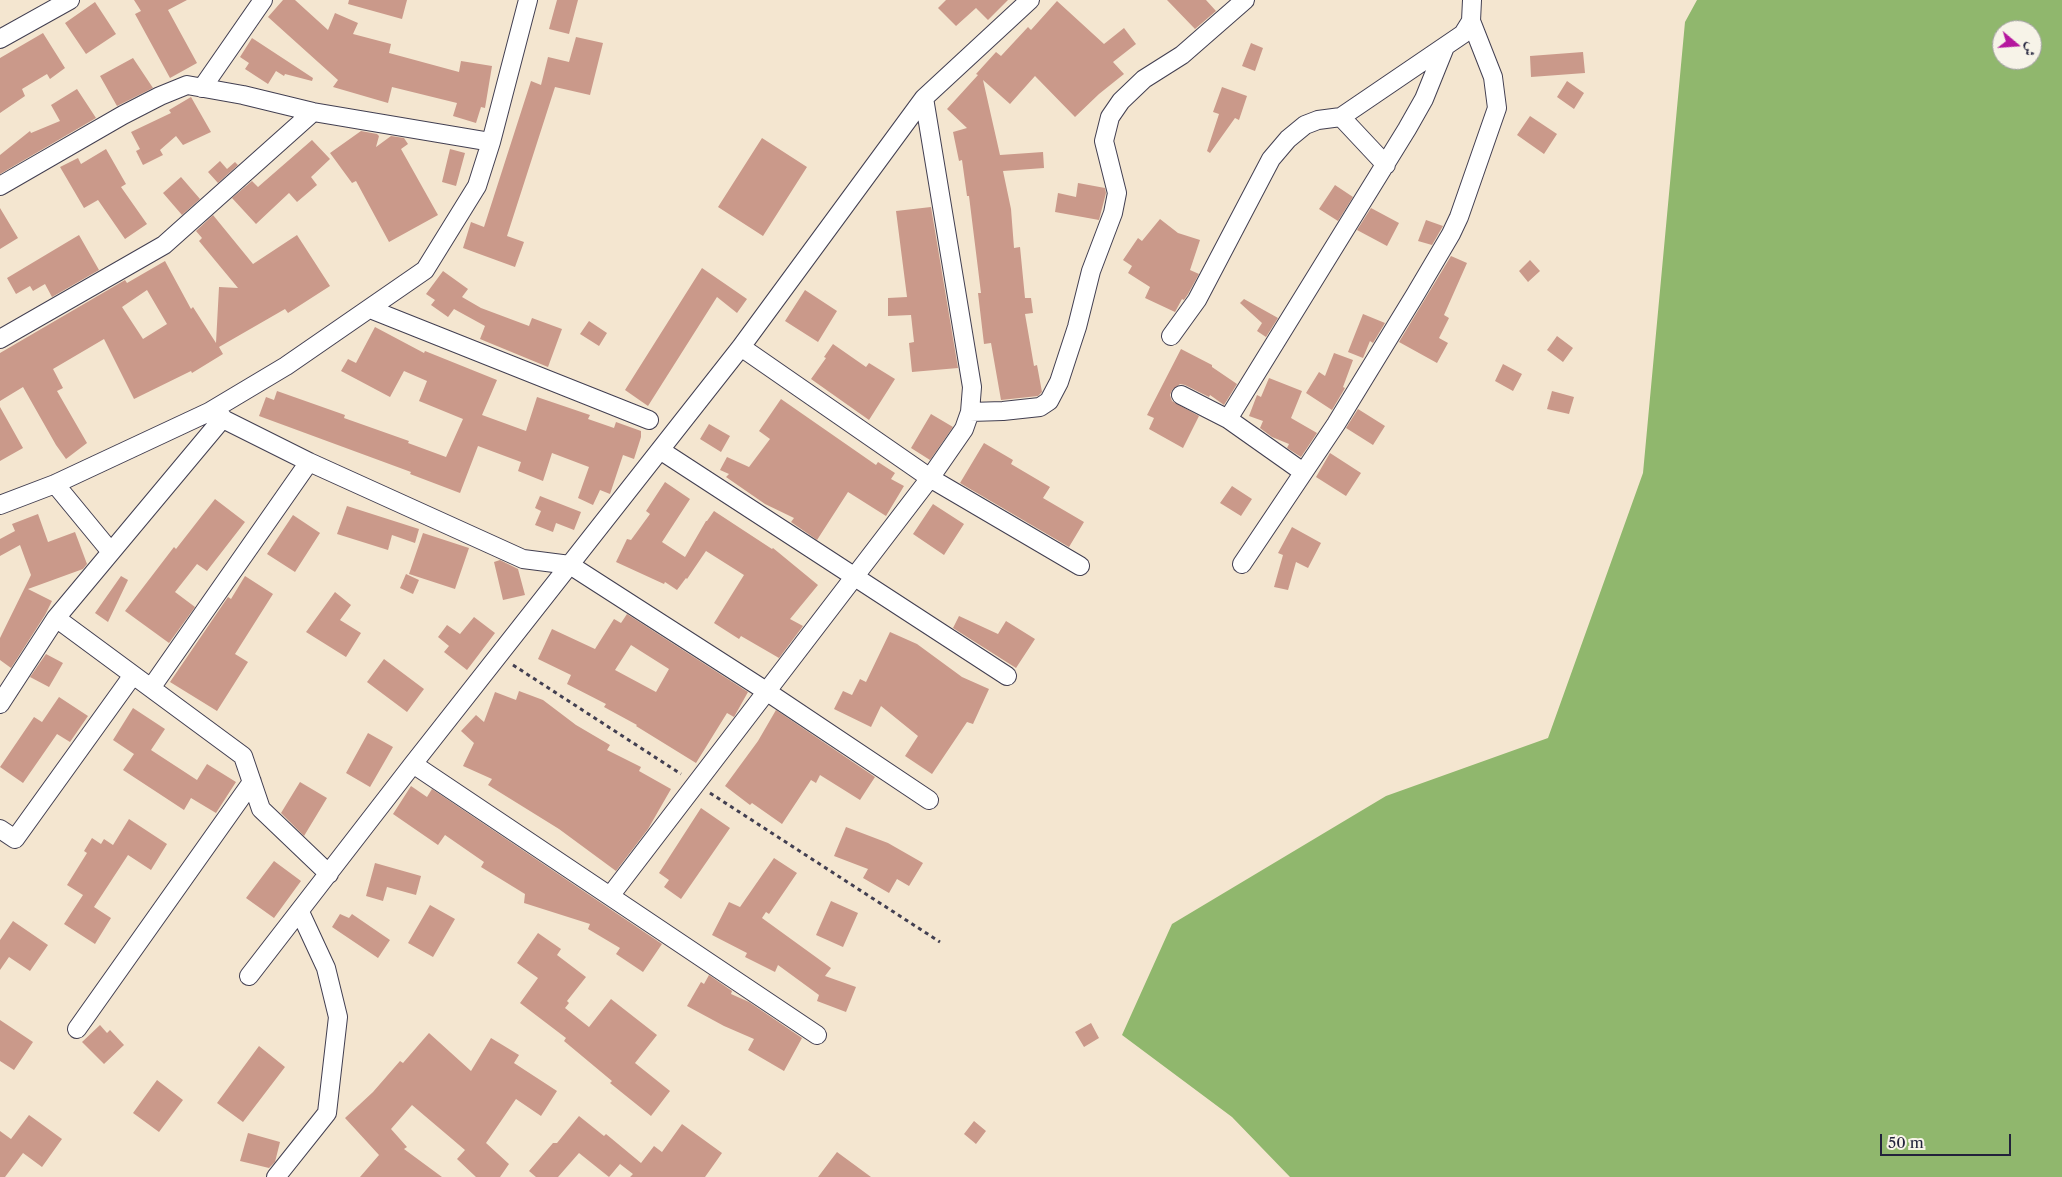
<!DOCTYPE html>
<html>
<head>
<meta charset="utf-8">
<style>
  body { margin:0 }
  #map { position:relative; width:2062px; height:1177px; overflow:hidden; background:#f4e6d0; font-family:"Libre Caslon Text",Amiri,serif }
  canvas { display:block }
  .north { position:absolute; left:1992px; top:20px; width:50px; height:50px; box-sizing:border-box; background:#f7f3e8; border:1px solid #a29fa3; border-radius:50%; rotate:108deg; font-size:14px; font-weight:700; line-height:20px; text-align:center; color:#22223b }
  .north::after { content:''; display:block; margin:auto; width:18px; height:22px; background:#b5179e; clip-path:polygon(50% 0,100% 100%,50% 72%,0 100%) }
  .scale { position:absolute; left:1880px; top:1134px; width:131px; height:22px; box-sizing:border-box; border:2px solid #22223b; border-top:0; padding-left:6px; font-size:15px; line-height:18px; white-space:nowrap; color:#22223b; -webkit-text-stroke:4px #f7f3e8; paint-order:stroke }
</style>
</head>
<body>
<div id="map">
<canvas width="2062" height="1177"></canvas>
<div class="north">ش</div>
<div class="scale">50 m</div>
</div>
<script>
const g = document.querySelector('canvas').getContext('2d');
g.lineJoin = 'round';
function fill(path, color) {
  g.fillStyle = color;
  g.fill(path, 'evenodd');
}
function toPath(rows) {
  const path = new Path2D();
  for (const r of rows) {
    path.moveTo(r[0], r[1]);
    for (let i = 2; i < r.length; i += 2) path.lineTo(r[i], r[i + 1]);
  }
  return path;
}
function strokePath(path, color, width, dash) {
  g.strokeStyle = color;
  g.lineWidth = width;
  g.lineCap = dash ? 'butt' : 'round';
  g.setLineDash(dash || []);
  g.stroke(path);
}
const forest = toPath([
  [1697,0,2062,0,2062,1177,1290,1177,1232,1117,1122,1035,1172,924,1386,796,1548,738,1643,473,1685,22],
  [2002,30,2032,30,2032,60,2002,60]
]);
const building = toPath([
  [134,0,187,0,168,10,197,63,170,78,135,14,141,11],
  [283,0,295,0,328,30,335,13,358,23,353,34,391,44,389,53,459,72,461,61,492,66,485,108,481,107,476,123,453,116,457,103,392,87,388,103,333,87,338,80,268,17],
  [349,0,407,0,402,19,348,4],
  [557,0,578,0,569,34,549,29],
  [946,0,1008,0,988,20,976,8,956,26,938,8],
  [1167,0,1206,0,1216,11,1195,29],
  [1057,1,1104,44,1124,28,1136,44,1113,62,1124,74,1099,94,1075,117,1035,76,1010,104,983,80,1000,155,1043,152,1044,168,1003,171,1011,209,1014,248,1020,247,1025,298,1031,298,1033,313,1025,314,1034,366,1037,365,1042,392,1038,396,1001,400,991,343,984,344,978,293,981,293,969,196,967,196,962,160,959,161,953,132,967,128,947,109,978,75,976,74,996,52,1001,56,1028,27,1031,30],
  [95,2,116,34,86,54,65,23],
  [43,33,65,68,50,79,47,74,22,89,25,96,0,113,0,58],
  [576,37,603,43,590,95,555,87,507,236,524,242,515,267,463,248,471,222,484,227,531,81,541,85,548,57,569,62],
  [252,38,313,78,312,81,285,74,284,76,276,71,268,84,245,69,249,63,240,57],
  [1251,43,1263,48,1255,71,1242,66],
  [1583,52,1585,73,1531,77,1530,56],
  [133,58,153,88,117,106,100,76],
  [1567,81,1584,93,1574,109,1557,97],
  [1222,87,1247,96,1239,120,1235,118,1210,153,1207,151,1219,114,1213,112],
  [77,89,96,118,0,174,0,155,30,131,31,133,60,121,51,105],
  [191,97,211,132,183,145,176,136,160,150,163,155,143,165,136,151,140,149,131,132,171,113,169,110],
  [1530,116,1557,134,1544,154,1517,135],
  [361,131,377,134,379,136,376,147,391,136,404,138,408,144,401,149,438,215,389,242,356,181,352,183,330,153],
  [762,138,807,167,763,236,718,207],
  [312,140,330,159,311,177,317,185,297,202,289,193,256,224,232,198,252,181,258,187],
  [106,149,126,184,121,187,147,224,125,239,98,200,84,208,60,167,78,158,81,164],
  [450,149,465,153,456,186,442,182],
  [220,161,227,169,235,162,238,165,218,183,208,172],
  [181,177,200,199,182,215,163,193],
  [1078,183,1105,188,1106,193,1099,220,1055,212,1058,193,1076,197],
  [1335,185,1353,197,1338,221,1319,209],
  [931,207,958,368,912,372,909,343,914,342,911,315,888,316,888,298,907,297,896,211],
  [0,208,18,238,0,249],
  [1371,208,1399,223,1387,246,1357,230],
  [213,215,253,264,297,235,330,286,288,313,285,309,219,347,223,354,192,373,191,371,134,399,104,339,53,369,63,388,57,391,87,443,66,459,56,445,23,387,0,401,0,353,125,280,127,283,165,261,191,309,193,307,216,343,219,287,238,288,199,241,202,238,196,231],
  [147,290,167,324,143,339,122,307],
  [1160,219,1178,233,1200,240,1190,270,1199,274,1188,294,1184,300,1182,299,1175,312,1145,298,1150,287,1128,273,1132,266,1123,260,1138,238,1142,241],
  [1426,220,1443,226,1432,245,1418,241],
  [79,235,99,270,52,297,45,284,33,291,30,286,16,294,7,278],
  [1451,256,1467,263,1444,315,1449,318,1439,338,1448,343,1437,363,1399,342],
  [1530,260,1540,271,1528,282,1519,271],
  [702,268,747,299,737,313,717,297,648,406,625,390],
  [443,271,468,289,462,297,481,308,529,326,532,318,562,329,548,367,480,339,485,326,454,309,448,317,431,305,435,300,426,294],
  [805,290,837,311,818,342,785,321],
  [1244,299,1278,318,1266,337,1257,331,1262,323,1240,303],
  [1363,314,1385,323,1373,343,1370,341,1363,358,1348,352],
  [589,321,607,333,599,346,580,334],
  [375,327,424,353,425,351,497,380,482,415,526,431,537,397,590,415,588,419,614,428,616,422,641,431,641,437,634,459,623,455,610,494,600,490,593,505,578,498,589,467,552,453,543,481,518,471,521,462,478,446,460,493,410,474,411,472,259,416,266,397,274,400,277,391,345,415,344,418,409,441,408,443,446,457,463,419,419,401,427,381,404,371,390,397,341,371,348,359,356,363],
  [1557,336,1573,348,1563,362,1547,350],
  [833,344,866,367,869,363,895,379,869,420,811,379,826,358,824,357],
  [1181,349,1212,365,1212,367,1237,384,1224,405,1210,395,1209,397,1185,385,1180,384,1172,390,1170,395,1172,401,1199,416,1183,448,1149,429,1154,418,1147,415],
  [1334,353,1353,360,1343,387,1345,388,1332,410,1306,393,1319,372,1325,376],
  [1503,364,1522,374,1513,391,1495,381],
  [1269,378,1302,391,1291,418,1317,433,1301,457,1287,448,1289,444,1272,437,1260,428,1263,421,1249,416,1257,395,1261,397],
  [1552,391,1574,397,1569,414,1547,409],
  [781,399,876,465,878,462,895,473,891,479,904,486,886,516,848,492,817,540,791,522,794,518,765,504,726,477,729,474,720,470,727,457,749,467,770,439,759,431],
  [0,407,23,448,0,461],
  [1358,409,1385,426,1373,445,1346,428],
  [931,414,953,427,930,460,911,448],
  [709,424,730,436,721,452,700,439],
  [984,443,1013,460,1011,464,1050,487,1043,498,1084,522,1069,547,960,483],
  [1330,453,1361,473,1346,496,1316,477],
  [665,482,690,499,662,542,685,557,706,521,707,521,714,511,772,549,773,548,818,585,790,619,803,626,779,658,741,636,739,639,714,623,744,575,706,551,687,579,686,578,677,590,665,582,664,584,616,562,627,539,631,540,650,514,646,511],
  [1232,486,1252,499,1241,516,1220,503],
  [540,496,581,512,574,530,556,523,553,532,535,525,541,511,535,508],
  [215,499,245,522,207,571,197,564,175,592,195,607,169,643,125,611,174,547,176,549],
  [933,504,964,524,944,555,913,534],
  [347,506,419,529,415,543,392,535,388,550,337,534],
  [38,514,48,542,75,532,87,564,83,569,28,589,52,601,45,615,11,668,0,660,0,638,31,575,20,545,0,556,0,539,15,531,12,524],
  [293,515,320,533,295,572,267,554],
  [1292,527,1321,543,1308,568,1296,562,1288,590,1274,587,1283,555,1278,553],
  [423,533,469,548,455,589,409,574],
  [500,560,518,569,525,595,503,600,494,562],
  [406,574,419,580,413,594,400,588],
  [121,576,128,580,108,622,95,613],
  [245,576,273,594,235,654,248,662,217,711,170,682,228,597,231,599],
  [335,592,351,605,340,620,361,633,346,657,306,632],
  [627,614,748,692,734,717,727,713,696,763,636,726,637,725,604,707,606,704,567,684,571,675,538,659,552,629,595,649,614,619,621,623],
  [631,645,669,669,656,692,615,670],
  [959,616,998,634,1006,621,1035,639,1016,668,953,628],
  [474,617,495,633,467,670,444,652,449,646,438,637,447,625,460,634],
  [890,632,917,644,962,677,989,689,973,724,967,722,932,774,905,756,918,736,881,706,871,727,834,709,843,691,852,695,860,679,866,682],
  [46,654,63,663,49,687,30,677],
  [384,659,424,689,407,712,367,682],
  [519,691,543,700,576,725,610,745,607,750,641,767,639,771,671,789,648,829,616,871,559,829,488,785,492,779,463,766,474,743,461,731,476,715,484,722,495,692,516,700],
  [59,697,88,716,70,742,57,734,23,783,0,767,34,717,42,722],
  [133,708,165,729,151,750,197,780,207,764,236,782,216,813,191,798,184,810,123,770,134,754,113,740],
  [776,710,875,777,860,800,820,775,816,783,811,780,782,824,752,803,750,805,725,786,758,741],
  [368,733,393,747,370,787,346,773],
  [300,782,327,798,304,836,281,813],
  [411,786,427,797,432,789,662,944,643,972,616,954,620,948,588,929,590,924,524,903,525,894,481,867,484,862,445,835,438,845,393,814],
  [701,808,730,828,681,899,664,887,669,880,659,873],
  [129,819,167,844,151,870,128,855,94,907,111,918,95,944,64,924,83,895,67,885,87,853,84,851,92,838,101,844,104,839,113,845],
  [846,827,888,843,923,863,909,886,897,879,889,893,863,878,868,869,834,856],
  [774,858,797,873,769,914,766,912,762,918,831,968,825,976,856,987,846,1012,817,1001,819,995,778,965,775,972,745,957,747,953,712,935,729,902,740,907],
  [274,861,301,881,274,918,246,898],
  [375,863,421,876,416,895,387,887,383,901,366,896],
  [831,901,858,913,843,947,816,935],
  [430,905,455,919,433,957,408,943],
  [340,914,349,918,352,914,390,940,378,958,332,927],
  [13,921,48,945,30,971,9,957,0,970,0,940],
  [538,933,561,949,557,955,586,977,567,1001,569,1003,565,1008,589,1027,611,999,657,1035,635,1063,670,1091,651,1116,610,1083,612,1081,564,1041,566,1038,520,1003,538,978,517,963],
  [709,975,732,991,731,994,749,1002,802,1038,784,1071,748,1050,754,1039,724,1026,687,1006,701,982,704,984],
  [0,1020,33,1042,14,1070,0,1061],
  [1091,1023,1099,1038,1084,1047,1075,1032],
  [100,1025,107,1033,110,1030,124,1045,104,1064,82,1042],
  [429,1033,471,1071,491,1038,519,1055,514,1063,557,1091,541,1116,516,1099,486,1143,509,1164,500,1177,476,1177,457,1159,465,1150,412,1105,391,1129,407,1147,404,1149,442,1177,360,1177,379,1155,345,1118,373,1092,400,1061,403,1063],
  [259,1046,285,1067,243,1122,217,1103],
  [157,1080,183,1100,159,1132,133,1113],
  [29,1115,62,1139,42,1167,23,1153,5,1177,0,1177,0,1131,11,1139],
  [579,1116,604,1136,606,1134,641,1163,654,1146,662,1152,682,1124,722,1153,705,1177,630,1177,633,1174,620,1164,609,1177,579,1153,558,1177,536,1177,529,1171,553,1143,557,1143],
  [974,1121,986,1131,976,1144,964,1134],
  [248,1133,280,1142,275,1162,269,1168,240,1161],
  [837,1152,871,1177,818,1177]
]);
const path = toPath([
  [513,665,681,774],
  [710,793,940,942]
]);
const minor = toPath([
  [0,39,70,0],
  [202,88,263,0],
  [1341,117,1386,165],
  [0,186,123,115,160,96,187,85,243,95,313,112,491,142],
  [370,309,649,420],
  [1171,336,1197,300,1271,159,1288,139,1305,125,1318,120,1341,117,1463,34,1471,21,1472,0],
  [0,339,164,245,313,112],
  [741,347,930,478,1080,566],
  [1181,395,1228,419],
  [209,412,309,462,523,559,570,565,766,691,929,800],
  [970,412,1003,411,1040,407,1049,401,1059,382,1077,327,1091,271,1113,213,1117,193,1104,141,1110,117,1121,101,1144,79,1182,55,1245,0],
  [660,450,1007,676],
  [1303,472,1228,419,1407,129,1424,99,1445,47],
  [55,484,111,552],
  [0,505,55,484,209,412,286,366,425,270,477,186,491,142,528,0],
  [1242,564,1336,424,1415,295,1451,234,1459,217,1497,108,1493,77,1471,21],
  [56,618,243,756,261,809,329,874],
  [151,688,309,462],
  [0,704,56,618,223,418],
  [413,764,817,1035],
  [0,829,15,839,133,675],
  [610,896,930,478,964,429,970,412,972,387,924,98,1030,0],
  [249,976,413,764,741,347,924,98],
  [77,1029,252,782],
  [276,1177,327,1113,338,1017,326,968,300,912]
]);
fill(forest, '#90b76d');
fill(building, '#ca998a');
strokePath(minor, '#423f51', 20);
strokePath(path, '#423f51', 3, [4, 4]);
strokePath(minor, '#fff', 18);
</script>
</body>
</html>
